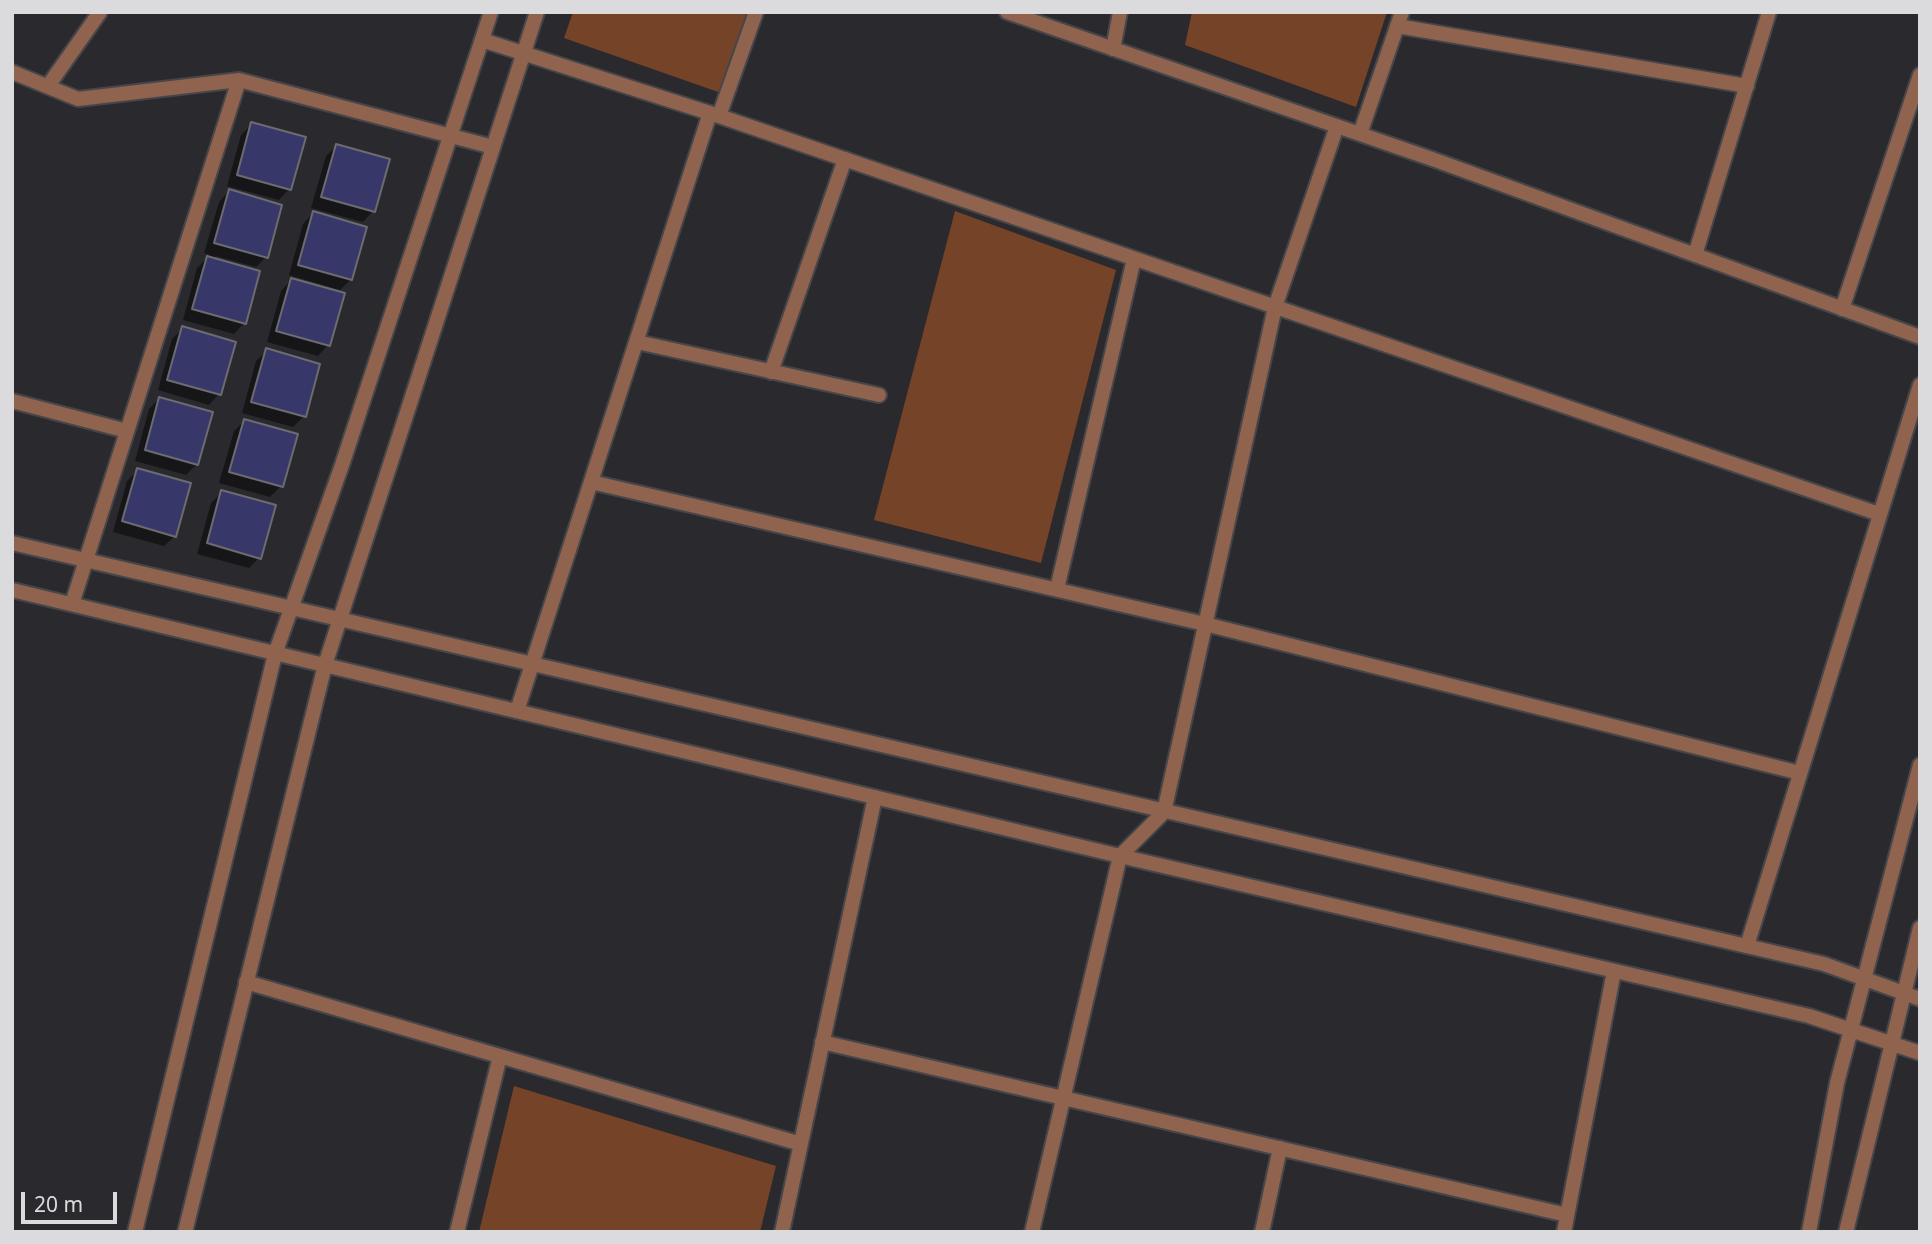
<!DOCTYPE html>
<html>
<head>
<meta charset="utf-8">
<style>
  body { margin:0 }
  #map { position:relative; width:1932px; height:1244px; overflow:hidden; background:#2a2a2e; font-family:"Noto Sans",sans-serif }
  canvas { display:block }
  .frame { position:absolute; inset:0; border:14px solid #dbdbde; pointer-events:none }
  .scale { position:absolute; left:21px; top:1192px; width:96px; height:32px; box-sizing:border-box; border:4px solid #dbdbde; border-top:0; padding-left:9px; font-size:21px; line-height:24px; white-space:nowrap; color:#dbdbde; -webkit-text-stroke:5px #2a2a2e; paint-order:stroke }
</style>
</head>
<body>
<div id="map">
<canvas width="1932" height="1244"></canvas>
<div class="frame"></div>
<div class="scale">20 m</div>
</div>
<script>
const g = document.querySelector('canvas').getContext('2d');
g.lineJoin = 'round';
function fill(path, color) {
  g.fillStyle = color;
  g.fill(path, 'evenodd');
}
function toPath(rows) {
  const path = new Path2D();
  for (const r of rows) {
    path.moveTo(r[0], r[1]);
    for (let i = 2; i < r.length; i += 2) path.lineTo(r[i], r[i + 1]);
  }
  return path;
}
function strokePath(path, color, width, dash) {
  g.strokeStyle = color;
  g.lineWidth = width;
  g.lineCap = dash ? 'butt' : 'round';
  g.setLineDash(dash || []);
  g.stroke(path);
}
const green = toPath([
  [573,12,749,12,721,93,564,38],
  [1192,12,1387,12,1356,107,1185,45],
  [955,211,1116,270,1041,563,874,520],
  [514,1086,776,1166,760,1232,479,1232]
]);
const shadow = toPath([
  [252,124,289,189,279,200,227,186,241,135],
  [337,146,373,211,363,222,311,208,326,156],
  [229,191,266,257,256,267,215,256,244,323,234,334,183,320,197,268,210,255,204,253,219,202],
  [313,213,351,279,340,290,289,275,303,224],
  [291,280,328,345,318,356,267,342,281,291],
  [183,328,219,394,209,405,158,390,172,339],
  [267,350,304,416,293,427,242,413,256,361],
  [160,398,197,464,186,475,135,461,149,409],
  [244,421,281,486,270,497,219,483,234,431],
  [138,470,175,536,164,546,113,532,127,481],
  [222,492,259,558,249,568,197,554,211,503]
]);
const building = toPath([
  [251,122,306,137,291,190,237,175,251,122],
  [336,144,390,159,375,212,321,197,336,144],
  [229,189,282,205,268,258,214,243,229,189],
  [313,211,367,227,352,280,298,265,313,211],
  [207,256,260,271,246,324,192,309,207,256],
  [291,278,345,293,330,346,276,331,291,278],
  [182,326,236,342,221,395,167,380,182,326],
  [266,348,320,364,306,417,251,402,266,348],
  [159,397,213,412,198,465,145,450,159,397],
  [244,419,298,434,283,487,229,472,244,419],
  [137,468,191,483,176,537,122,521,137,468],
  [221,490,276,505,261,559,207,543,221,490]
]);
const service = toPath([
  [1397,26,1747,86],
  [1113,49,1120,12],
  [48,86,100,12],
  [637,342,879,395],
  [771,372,845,159],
  [12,401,127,431],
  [1057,589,1134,259],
  [1262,1232,1280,1148]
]);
const minor = toPath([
  [1007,12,1435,160,1920,337],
  [482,40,719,116,1879,514],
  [12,72,78,99,239,80,493,147],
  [719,116,756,12],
  [1360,134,1402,12],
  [1695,255,1769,12],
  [1842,309,1920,75],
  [591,482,1205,624,1800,773],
  [72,604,239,80],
  [517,711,710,113],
  [1747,946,1920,385],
  [246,982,801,1144],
  [822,1042,1567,1215],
  [457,1232,500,1056],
  [782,1232,875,797],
  [1032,1232,1120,856,1164,812,1275,307,1337,126],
  [1564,1232,1614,971]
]);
const tertiary = toPath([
  [12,543,1824,964,1920,999],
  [12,590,1120,856,1809,1016,1920,1053],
  [135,1232,275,654,342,465,491,12],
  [185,1232,325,665,537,12],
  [1809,1232,1837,1083,1920,765],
  [1846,1232,1920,928]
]);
fill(green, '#754327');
fill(shadow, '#0007');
fill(building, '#37376a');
strokePath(building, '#6c6c70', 2);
strokePath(service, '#46464a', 18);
strokePath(minor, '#46464a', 18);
strokePath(tertiary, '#46464a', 18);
strokePath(service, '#8f634d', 14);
strokePath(minor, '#8f634d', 14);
strokePath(tertiary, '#8f634d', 14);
</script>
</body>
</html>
